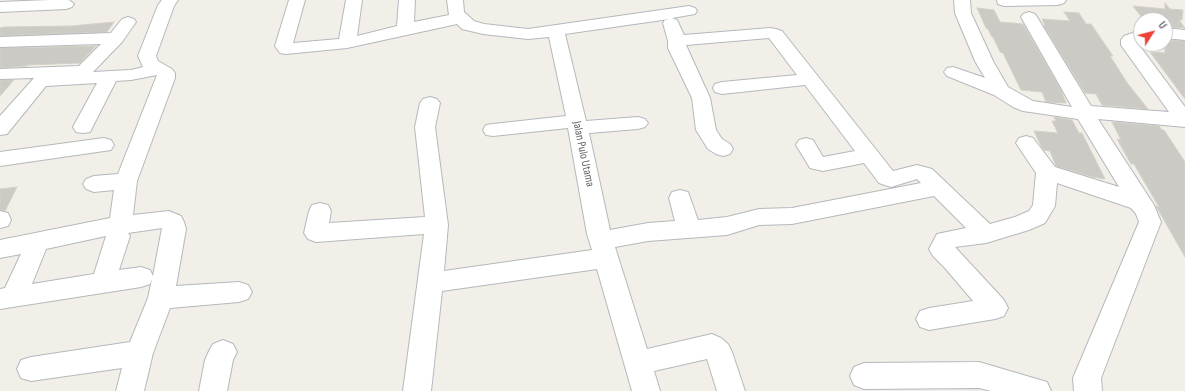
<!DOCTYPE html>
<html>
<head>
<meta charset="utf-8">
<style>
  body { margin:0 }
  #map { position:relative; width:1185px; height:391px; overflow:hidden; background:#f1efe8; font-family:"Sofia Sans Condensed",sans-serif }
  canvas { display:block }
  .north { position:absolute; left:1133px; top:12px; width:40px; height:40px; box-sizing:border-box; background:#fff; border:1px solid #bfc1c3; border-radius:50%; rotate:54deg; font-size:11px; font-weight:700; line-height:16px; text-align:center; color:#5f6368 }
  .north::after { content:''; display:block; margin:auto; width:14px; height:18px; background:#ea4335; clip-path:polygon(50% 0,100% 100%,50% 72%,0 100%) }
</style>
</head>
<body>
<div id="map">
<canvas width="1185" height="391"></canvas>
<div class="north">U</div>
</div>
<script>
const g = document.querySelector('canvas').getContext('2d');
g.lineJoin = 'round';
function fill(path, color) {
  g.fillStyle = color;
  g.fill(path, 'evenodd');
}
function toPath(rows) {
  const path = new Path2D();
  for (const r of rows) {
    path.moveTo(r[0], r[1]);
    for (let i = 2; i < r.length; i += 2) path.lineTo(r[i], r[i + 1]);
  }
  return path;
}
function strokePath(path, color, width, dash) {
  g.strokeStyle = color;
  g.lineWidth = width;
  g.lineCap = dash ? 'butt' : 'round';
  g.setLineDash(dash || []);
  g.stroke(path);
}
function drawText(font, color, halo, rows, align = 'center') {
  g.font = font + ' "Sofia Sans Condensed",sans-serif';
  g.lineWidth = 4;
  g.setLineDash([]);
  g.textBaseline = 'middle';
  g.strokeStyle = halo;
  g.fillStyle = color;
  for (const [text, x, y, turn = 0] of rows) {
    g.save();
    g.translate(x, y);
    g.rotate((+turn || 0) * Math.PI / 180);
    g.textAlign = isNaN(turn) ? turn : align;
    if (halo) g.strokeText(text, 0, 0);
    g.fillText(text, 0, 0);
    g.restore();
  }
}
const building = toPath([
  [1165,3,1170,9,1183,10,1182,20,1179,20,1185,28,1165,27,1165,20,1144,20,1133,6,1165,9,1165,3],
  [977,8,994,10,1000,22,1023,24,1061,90,1066,103,1046,102,1042,92,1021,90,1003,53,1000,52,993,37,992,37,988,29,986,28,977,8],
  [1064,12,1079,13,1086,24,1091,24,1113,56,1110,56,1128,84,1148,109,1102,105,1096,94,1085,93,1044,26,1045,26,1042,19,1070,21,1064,12],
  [114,22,107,32,0,36,0,28,5,27,71,26,114,22],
  [1165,40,1185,41,1185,99,1150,52,1165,53,1165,40],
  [96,46,80,63,28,65,27,66,0,68,0,48,96,46],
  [0,80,14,80,0,96,0,80],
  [1054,117,1072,120,1079,133,1082,133,1105,179,1093,177,1056,166,1050,151,1044,150,1041,146,1034,131,1058,133,1052,121,1056,121,1054,117],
  [1112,122,1159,126,1162,130,1164,130,1185,162,1185,257,1156,206,1159,207,1134,164,1131,164,1117,139,1121,140,1112,122],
  [17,187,5,211,0,210,0,189,17,187]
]);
const minor = toPath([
  [49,0,69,0,74,4,72,7,66,9,0,12,0,2,49,0],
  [162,0,178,0,174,6,156,56,158,61,172,69,175,73,175,78,137,181,133,215,169,211,181,216,184,222,186,229,176,286,239,282,248,285,252,292,248,299,239,302,170,308,153,353,144,391,116,391,122,368,31,381,21,378,17,369,21,360,31,357,130,342,148,298,152,279,150,284,141,287,0,309,0,289,5,288,21,254,0,258,0,240,110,218,114,190,94,192,86,189,83,184,86,179,94,176,118,174,157,75,131,80,116,81,90,132,83,133,76,132,73,127,97,83,46,86,7,134,0,135,0,116,34,78,0,79,0,69,79,66,101,44,0,47,0,37,111,33,122,19,128,17,134,19,136,22,122,42,93,72,131,70,143,67,138,56,158,5,162,0],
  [162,228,153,276,150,270,141,267,119,270,130,236,128,233,162,228],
  [106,236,94,274,32,284,46,249,106,236],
  [289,0,305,0,293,43,339,39,346,0,362,0,357,36,397,26,399,0,415,0,414,22,449,15,447,0,463,0,464,12,474,21,484,24,528,29,689,6,695,8,697,11,695,14,672,18,677,20,684,35,770,28,776,29,782,31,893,171,917,165,932,169,990,224,1015,217,1029,211,1033,205,1036,173,1016,143,1019,138,1026,136,1033,138,1055,167,1119,187,1078,119,1023,111,1013,107,994,95,947,76,944,72,947,68,953,67,985,78,975,61,955,13,954,0,970,0,971,13,993,61,1008,87,1033,101,1072,107,1021,17,1023,14,1029,12,1035,14,1037,17,1091,106,1169,112,1121,45,1121,40,1124,36,1141,30,1141,41,1139,42,1139,45,1185,107,1185,127,1098,119,1154,205,1161,222,1101,378,1102,391,1074,391,1073,378,1139,222,1136,214,1131,208,1057,183,1055,206,1045,223,1029,230,986,243,955,247,1004,300,1008,308,1004,316,995,319,929,330,920,327,916,319,920,311,929,308,973,301,945,268,933,256,929,249,937,234,966,228,934,196,792,224,759,225,727,235,648,241,615,247,647,349,712,334,721,338,728,344,732,352,745,391,717,391,707,359,654,371,660,391,632,391,597,269,442,291,431,391,403,391,424,234,316,242,308,239,304,233,309,211,312,205,320,203,328,205,331,211,329,223,425,217,415,127,420,103,423,99,430,97,437,99,440,103,435,127,448,225,444,271,592,250,587,234,568,128,493,136,486,135,483,130,486,125,493,124,566,116,549,37,528,39,483,34,462,29,457,24,347,48,286,54,280,53,275,46,289,0],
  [669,19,665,20,663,23,668,41,668,48,692,98,696,130,708,149,716,154,723,156,730,154,733,149,730,144,722,139,716,130,710,98,686,45,769,38,797,75,722,82,715,84,713,88,715,92,722,94,805,85,855,151,823,157,813,140,806,138,799,140,796,145,810,168,823,171,864,163,879,183,891,187,917,179,921,183,792,208,759,209,727,217,698,220,688,192,680,190,672,192,669,198,675,221,648,223,610,230,589,133,638,129,645,127,648,123,645,119,638,117,586,121,565,34,669,19],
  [997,0,1066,0,1064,3,1058,5,1004,6,998,4,997,0],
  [1165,28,1185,30,1185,40,1165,38,1165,28],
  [104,138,111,140,114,145,111,150,0,166,0,152,104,138],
  [0,211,8,213,11,220,8,226,0,228,0,211],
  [223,340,233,344,237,352,233,360,227,391,199,391,205,360,209,351,213,344,223,340],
  [979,362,1047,382,1051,391,991,391,979,388,864,389,854,385,850,376,854,367,864,363,979,362]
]);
const streetNames = [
  ["Jalan Pulo Utama",583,154,78]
];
fill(building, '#cccac5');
strokePath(building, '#d6d1c6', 1);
strokePath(minor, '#b5b8bc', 2);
fill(minor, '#fff');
drawText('12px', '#5f6368', '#fff', streetNames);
</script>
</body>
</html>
